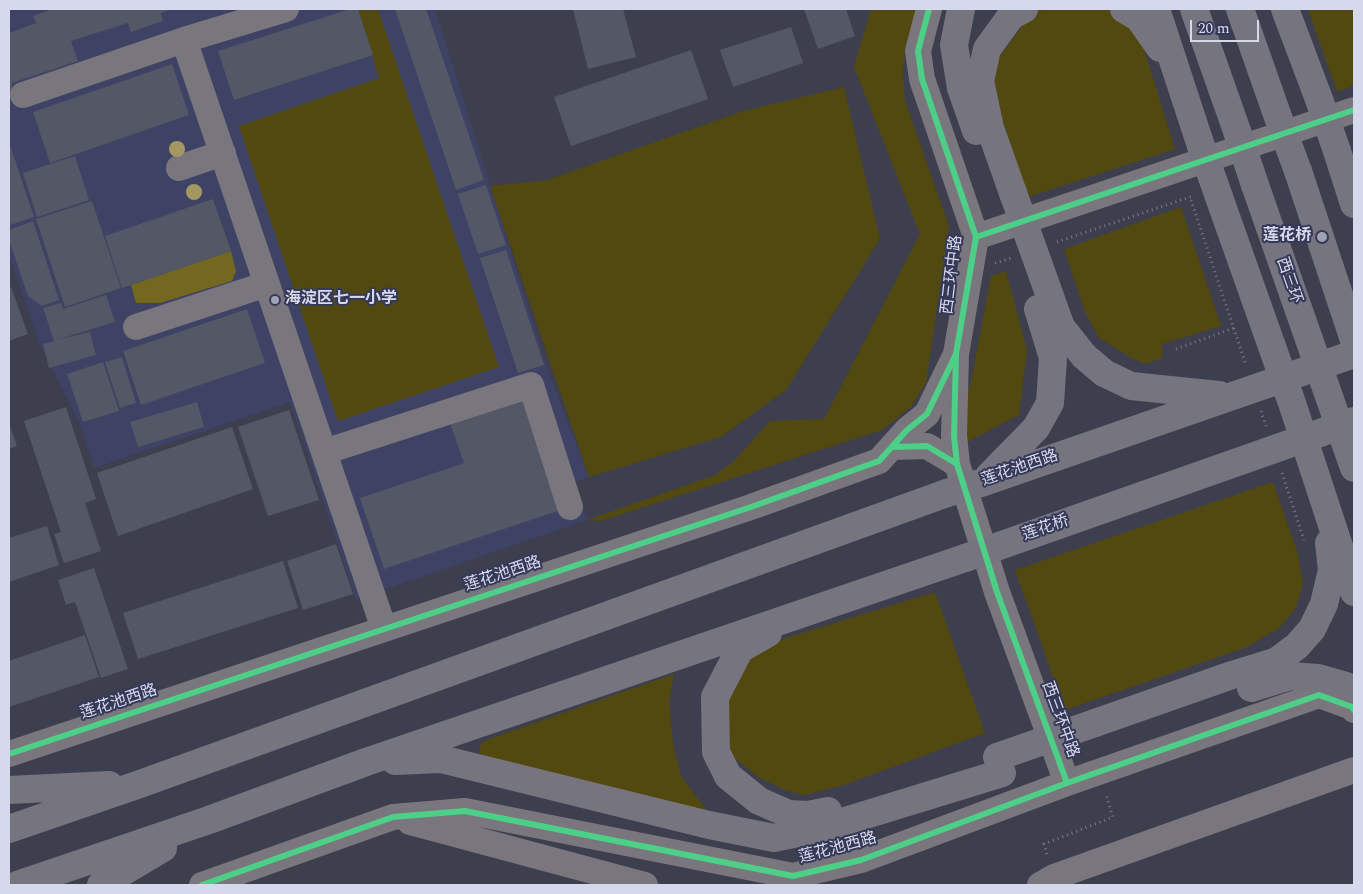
<!DOCTYPE html>
<html>
<head>
<meta charset="utf-8">
<style>
  body { margin:0 }
  #map { position:relative; width:1363px; height:894px; overflow:hidden; background:#3d3f4f; font-family:Spectral,serif }
  canvas { display:block }
  .frame { position:absolute; inset:0; border:10px solid #d6d9ec; pointer-events:none }
  .scale { position:absolute; left:1190px; top:20px; width:69px; height:22px; box-sizing:border-box; border:2px solid #d6d9ec; border-top:0; padding-left:6px; font-size:15px; line-height:18px; white-space:nowrap; color:#d6d9ec; -webkit-text-stroke:4px #353957; paint-order:stroke }
</style>
</head>
<body>
<div id="map">
<canvas width="1363" height="894"></canvas>
<div class="frame"></div>
<div class="scale">20 m</div>
</div>
<script>
const g = document.querySelector('canvas').getContext('2d');
g.lineJoin = 'round';
function fill(path, color) {
  g.fillStyle = color;
  g.fill(path, 'evenodd');
}
function toPath(rows) {
  const path = new Path2D();
  for (const r of rows) {
    path.moveTo(r[0], r[1]);
    for (let i = 2; i < r.length; i += 2) path.lineTo(r[i], r[i + 1]);
  }
  return path;
}
function strokePath(path, color, width, dash) {
  g.strokeStyle = color;
  g.lineWidth = width;
  g.lineCap = dash ? 'butt' : 'round';
  g.setLineDash(dash || []);
  g.stroke(path);
}
function drawText(font, color, halo, rows, align = 'center') {
  g.font = font + ' Spectral,"Noto Sans SC",serif';
  g.lineWidth = 4;
  g.setLineDash([]);
  g.textBaseline = 'middle';
  g.strokeStyle = halo;
  g.fillStyle = color;
  for (const [text, x, y, turn = 0] of rows) {
    g.save();
    g.translate(x, y);
    g.rotate((+turn || 0) * Math.PI / 180);
    g.textAlign = isNaN(turn) ? turn : align;
    if (halo) g.strokeText(text, 0, 0);
    g.fillText(text, 0, 0);
    g.restore();
  }
}
const built = toPath([
  [12,9,435,9,549,374,589,477,574,482,587,520,356,599,290,402,94,468,79,421,40,345,9,255,9,10]
]);
const green = toPath([
  [358,9,378,9,499,367,338,421,239,126,379,78],
  [871,9,916,9,905,50,903,74,905,101,949,226,926,383,911,407,882,430,601,521,587,520,715,475,734,461,770,421,824,419,920,234,854,67],
  [1043,9,1105,9,1110,10,1130,27,1143,46,1175,149,1028,197,991,86,993,67,1003,52,1022,26,1036,12],
  [1308,9,1354,9,1354,85,1337,92],
  [844,87,880,239,786,390,721,437,589,477,490,186,547,180,743,111],
  [1181,207,1221,326,1162,344,1162,358,1145,364,1130,357,1099,338,1085,312,1064,249],
  [1006,271,1027,350,1019,415,965,443,963,408,971,382,991,276],
  [1273,482,1297,551,1303,583,1296,608,1279,628,1247,647,1065,710,1015,570],
  [935,592,985,733,844,785,804,795,785,790,760,778,734,758,724,733,727,703,741,671,751,658,766,644],
  [674,674,669,701,673,744,681,776,710,815,494,759,479,753,481,744,486,740]
]);
const forest = toPath([
  [231,251,236,271,232,281,160,303,136,303,131,285]
]);
const building = toPath([
  [53,9,172,9,161,13,163,21,131,32,128,23,71,41,78,61,12,83,12,95,9,103,9,33,36,23,33,16],
  [350,9,358,9,373,55,234,100,218,51],
  [395,9,426,9,484,180,456,190],
  [573,9,623,9,636,57,588,69],
  [804,9,846,9,855,36,818,49],
  [791,27,803,63,733,87,720,50],
  [691,50,708,99,571,146,554,97],
  [172,64,189,115,50,163,33,112],
  [9,142,34,217,10,225,9,220],
  [75,156,89,200,37,217,23,173],
  [486,185,506,245,478,254,458,194],
  [213,199,231,251,122,288,105,236],
  [92,201,121,288,65,307,36,219],
  [33,221,59,300,42,306,28,296,9,240,9,230],
  [506,250,544,365,518,373,480,258],
  [9,287,11,287,28,334,9,341],
  [106,295,115,322,56,340,90,332,96,355,49,368,43,344,54,341,43,308,61,303,63,309],
  [247,309,265,363,141,405,123,351],
  [122,357,136,403,120,408,105,362],
  [103,362,119,411,83,422,67,374],
  [522,395,561,510,384,569,360,498,464,463,449,420],
  [197,402,204,427,138,447,130,422],
  [66,407,96,499,85,503,101,551,64,563,54,534,61,532,24,421],
  [289,410,319,500,268,516,238,427],
  [9,424,17,446,9,449],
  [232,427,253,489,118,536,97,473],
  [47,526,59,565,9,582,9,538],
  [336,544,353,594,303,610,287,561],
  [283,561,298,608,138,659,123,613],
  [94,568,128,669,101,678,75,602,66,605,58,580],
  [85,635,99,677,9,707,9,661]
]);
const path = toPath([
  [1191,200,1246,365],
  [1057,242,1193,196],
  [995,263,1011,258],
  [1176,349,1234,328],
  [1261,411,1266,426],
  [1282,473,1304,540],
  [1047,854,1044,844,1113,817,1106,794]
]);
const minor = toPath([
  [184,40,384,629],
  [23,95,184,40,286,9],
  [179,168,223,153],
  [976,237,1354,110],
  [136,327,267,284],
  [893,447,927,446,957,464,954,436,956,354,976,237,922,79,918,51,929,9],
  [324,452,531,385,570,507],
  [958,467,997,592,1067,783],
  [9,754,751,507,879,461,907,430,927,414,956,354],
  [410,822,645,885],
  [202,885,393,817,465,811,793,876,861,860,1067,783,1319,695,1352,707,1354,710],
  [1040,885,1054,877,1354,770]
]);
const highway = toPath([
  [961,9,954,45,961,88,976,131],
  [1124,9,1139,18,1160,48],
  [1156,9,1201,146],
  [1194,9,1238,134],
  [1240,9,1278,117],
  [1285,9,1320,102],
  [1337,151,1354,204],
  [1298,171,1354,340],
  [1255,185,1354,468],
  [1013,193,990,128,980,81,987,49,1011,16,1024,9],
  [1219,197,1292,403,1354,592],
  [768,633,740,649,715,697,716,752,728,776,759,801,789,814,808,815,828,811],
  [1251,688,1290,676,1318,678,1346,686,1354,691],
  [1095,723,1232,675,1277,661,1297,646,1312,629,1324,604,1332,570,1329,543],
  [395,761,441,759,709,825,774,838,826,827,1002,773],
  [9,790,109,785],
  [9,829,140,784,947,493],
  [17,885,209,820,366,762,965,558],
  [101,885,163,848]
]);
const highwayBridge = toPath([
  [1320,102,1337,151],
  [1278,117,1298,171],
  [1238,134,1255,185],
  [1201,146,1219,197],
  [1013,193,1061,327,1084,356,1104,373,1131,386,1219,395],
  [989,476,1036,428,1050,403,1053,358,1038,309],
  [947,493,984,482,1354,354],
  [965,558,1354,421],
  [997,757,1095,723]
]);
const cycleway = toPath([
  [976,237,1354,110],
  [893,447,927,446,957,464,954,436,956,354,976,237,922,79,918,51,929,9],
  [957,464,997,592,1067,783],
  [9,754,751,507,879,461,907,430,927,414,956,354],
  [202,885,393,817,465,811,793,876,861,860,1067,783,1319,695,1352,707,1354,710]
]);
const trees = [
  [177,149],
  [194,192]
];
const markers = [
  [1322,237,6,"#a0a3b5"],
  [275,300,5,"#a0a3b5"]
];
const poiNames = [
  ["莲花桥",1311,237],
  ["海淀区七一小学",285,300,"left"]
];
const streetNames = [
  ["西三环中路",953,275,-83],
  ["西三环",1288,281,71],
  ["莲花池西路",1020,469,-19],
  ["莲花桥",1046,529,-19],
  ["莲花池西路",503,575,-18],
  ["莲花池西路",119,703,-18],
  ["西三环中路",1059,720,70],
  ["莲花池西路",838,849,-15]
];
fill(built, '#3e4264');
fill(green, '#524910');
fill(forest, '#74671f');
fill(building, '#545765');
strokePath(path, '#7d7a81', 3, [1, 4]);
strokePath(minor, '#7a767e', 26);
strokePath(highway, '#76757f', 28);
strokePath(highwayBridge, '#76757f', 28);
strokePath(cycleway, '#4dcf88', 6);
g.fillStyle = '#a39862';
for (const [x, y] of trees) {
  g.beginPath();
  g.arc(x, y, 8, 0, 2 * Math.PI);
  g.fill();
}
for (const [x, y, r, color] of markers) {
  const dot = new Path2D();
  dot.arc(x, y, r, 0, 2 * Math.PI);
  g.fillStyle = color;
  g.fill(dot);
  strokePath(dot, '#353957', 2);
}
drawText('bold 16px', '#d6d9ec', '#353957', poiNames, 'right');
drawText('16px', '#d6d9ec', '#353957', streetNames);
</script>
</body>
</html>
